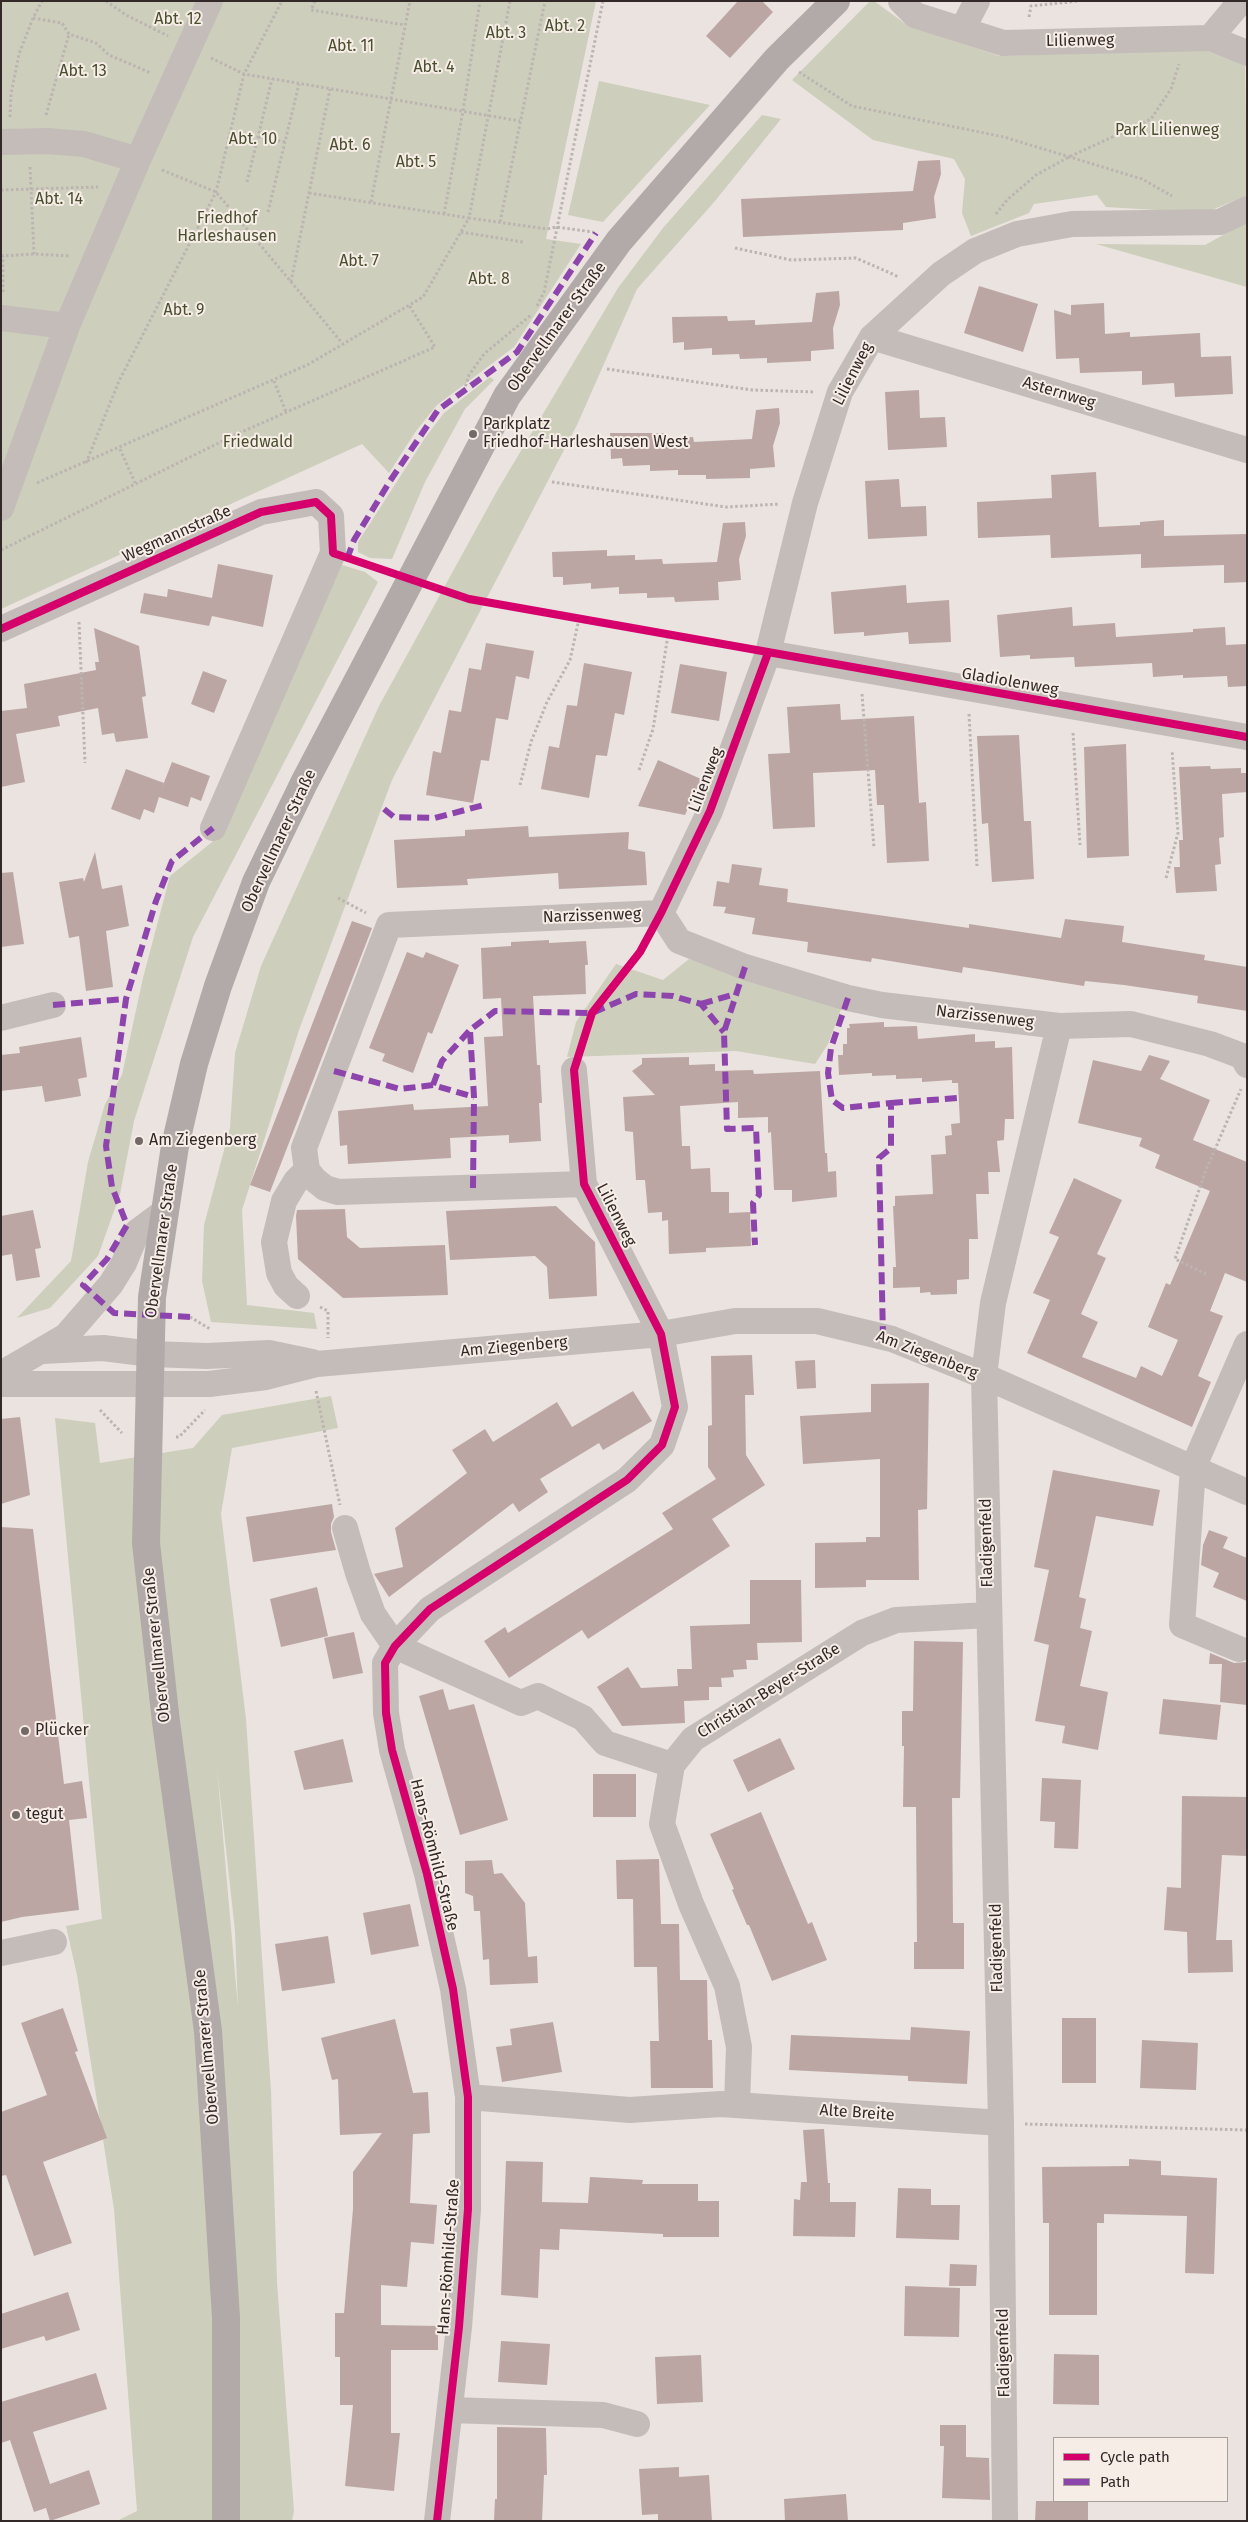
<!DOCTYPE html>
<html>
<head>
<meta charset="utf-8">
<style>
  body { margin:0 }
  #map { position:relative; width:1248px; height:2522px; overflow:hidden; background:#eae3df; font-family:"Fira Sans",sans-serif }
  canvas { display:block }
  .frame { position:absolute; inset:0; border:2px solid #332928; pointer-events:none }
  .legend { position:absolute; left:1053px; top:2437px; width:175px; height:65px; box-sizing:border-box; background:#f7ede7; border:1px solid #a99f9b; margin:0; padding:6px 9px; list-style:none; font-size:15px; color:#332928 }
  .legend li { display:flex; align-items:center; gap:10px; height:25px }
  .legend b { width:25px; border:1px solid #a99f9b }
</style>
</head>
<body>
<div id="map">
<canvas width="1248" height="2522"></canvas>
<div class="frame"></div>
<ul class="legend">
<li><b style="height:6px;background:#d6006c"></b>Cycle path</li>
<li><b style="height:6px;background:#8e44ad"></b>Path</li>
</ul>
</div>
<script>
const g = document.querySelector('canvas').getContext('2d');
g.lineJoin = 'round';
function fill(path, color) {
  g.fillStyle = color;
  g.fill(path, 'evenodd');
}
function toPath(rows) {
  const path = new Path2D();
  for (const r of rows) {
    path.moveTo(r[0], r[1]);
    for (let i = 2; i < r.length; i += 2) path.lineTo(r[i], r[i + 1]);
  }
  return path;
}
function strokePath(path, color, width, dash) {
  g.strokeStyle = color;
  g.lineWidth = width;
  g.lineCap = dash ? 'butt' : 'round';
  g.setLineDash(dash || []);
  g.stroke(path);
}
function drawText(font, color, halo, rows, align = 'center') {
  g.font = font + ' "Fira Sans",sans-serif';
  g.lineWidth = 4;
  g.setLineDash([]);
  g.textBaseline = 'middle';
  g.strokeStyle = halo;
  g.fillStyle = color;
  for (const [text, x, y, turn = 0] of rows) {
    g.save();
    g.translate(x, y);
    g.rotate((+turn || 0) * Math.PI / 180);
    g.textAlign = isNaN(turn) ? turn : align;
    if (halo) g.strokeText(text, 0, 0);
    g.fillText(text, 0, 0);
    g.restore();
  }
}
const green = toPath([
  [1,1,596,1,546,239,581,244,514,347,437,405,416,431,389,473,362,444,1,609],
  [870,1,874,1,907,25,999,56,1205,50,1245,66,1247,195,1205,213,1106,207,1097,195,1034,204,1029,213,971,236,962,213,965,179,954,159,873,140,792,80],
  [599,81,710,105,603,222,568,215],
  [762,115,781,119,715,201,637,289,577,425,392,780,299,1030,242,1210,247,1305,314,1313,317,1329,211,1322,202,1281,204,1225,230,1128,235,1053,261,966,379,706,497,491,618,288,663,228],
  [1247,222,1247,287,1096,244,1205,245],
  [490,377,494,380,465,409,425,482,392,559,370,558,358,552,358,542,425,438,444,413],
  [342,565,365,572,378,582,193,937,134,1121,120,1194,98,1256,50,1308,17,1318,71,1261,88,1162,105,1104,122,1075,143,978,170,876,217,838],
  [689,959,843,1004,828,1044,815,1064,736,1051,567,1057,576,1022,616,964,663,980],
  [331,1396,338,1428,232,1448,221,1514,246,1719,271,2091,277,2282,294,2511,292,2521,117,2521,137,2511,114,2209,77,1975,66,1926,102,1919,55,1418,95,1423,100,1463,193,1448,222,1415],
  [217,1768,235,1931,238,2008]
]);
const building = toPath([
  [738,1,762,1,773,12,730,58,706,36],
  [940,160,941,174,934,197,936,218,903,223,903,230,743,237,741,199,913,191,918,161],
  [979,286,1038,304,1023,352,964,333],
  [839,291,840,305,833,328,834,349,811,351,811,361,767,363,767,358,740,359,739,354,712,355,712,348,684,350,684,342,673,343,672,317,727,316,728,321,755,320,755,325,812,322,816,293],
  [1104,303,1105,334,1130,332,1130,337,1200,333,1201,357,1231,356,1233,394,1175,397,1174,383,1142,385,1142,371,1080,373,1079,358,1056,359,1054,310,1071,315,1071,305],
  [919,390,920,418,945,417,947,447,888,450,885,392],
  [779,408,780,423,773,446,775,467,750,469,750,478,706,479,706,475,678,475,678,470,650,471,650,465,623,466,622,458,611,459,610,433,666,433,666,438,693,437,694,442,752,439,756,410],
  [1096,472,1099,527,1140,525,1140,522,1164,520,1164,536,1247,534,1247,582,1224,583,1224,565,1141,568,1141,554,1051,558,1050,535,978,538,977,502,1052,498,1051,475],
  [899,479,901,507,926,506,927,536,868,539,865,481],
  [745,522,746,536,739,559,741,580,718,582,719,600,675,602,674,597,647,598,647,593,619,594,619,587,591,589,591,583,563,585,563,577,553,577,552,552,607,550,607,556,635,555,635,560,662,559,663,564,717,562,723,523],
  [218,564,273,575,263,627,212,616,209,626,140,613,144,593,167,597,168,589,212,598],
  [906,585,907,603,949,600,951,642,909,644,908,632,864,636,864,632,834,634,831,592],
  [1072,607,1073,626,1115,623,1116,637,1193,632,1193,629,1225,627,1226,645,1247,644,1247,686,1228,687,1227,676,1183,678,1183,675,1153,677,1152,663,1075,667,1074,657,1030,659,1030,655,1000,657,997,615],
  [94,628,139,646,146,696,142,697,148,738,116,742,114,733,102,735,98,708,58,716,60,726,16,734,25,782,1,787,1,711,27,708,24,684,96,670,95,662,99,662],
  [486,643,534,651,529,679,516,676,508,720,496,718,489,761,481,760,473,803,426,795,433,751,441,753,449,710,461,712,469,668,481,670],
  [584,663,632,672,624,715,615,713,607,756,596,755,589,798,541,789,549,746,559,748,567,705,577,706],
  [680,664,727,672,719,721,671,713],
  [203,671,227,680,214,713,191,704],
  [840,704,841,720,914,716,919,803,926,802,929,861,887,863,884,805,877,805,875,770,813,773,815,827,773,829,768,754,790,753,787,707],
  [1019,735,1024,821,1031,821,1034,879,992,882,988,823,982,824,977,736],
  [1126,744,1129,856,1087,858,1084,747],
  [658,760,701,779,685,815,638,806],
  [172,762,210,776,201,801,191,797,188,807,159,797,154,813,144,809,140,820,111,809,126,769,164,783,160,793],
  [1210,766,1211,769,1241,768,1241,773,1247,773,1247,792,1222,794,1224,837,1219,838,1221,864,1215,865,1217,891,1176,893,1174,867,1180,867,1179,840,1183,840,1179,767],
  [528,826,529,837,629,832,628,849,645,852,647,885,559,889,558,873,467,879,468,885,397,888,394,840,465,836,465,830],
  [95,852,102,889,122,885,129,926,106,931,113,987,86,991,79,936,69,938,59,882,83,878,84,882],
  [732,864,762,868,759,885,788,889,787,902,969,928,969,924,1061,938,1065,919,1124,926,1122,942,1205,955,1204,960,1247,967,1247,1011,1197,1003,1198,996,1124,985,1085,981,1084,986,963,967,962,973,872,958,871,962,807,952,808,942,752,934,755,918,724,913,726,907,713,906,717,881,729,883],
  [13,872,24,944,1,947,1,873],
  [352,921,372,928,270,1192,250,1185],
  [549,940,549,943,586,941,588,965,585,965,586,994,533,996,537,1065,540,1065,542,1103,539,1103,541,1141,509,1143,509,1135,450,1138,451,1158,348,1164,347,1145,340,1146,338,1111,413,1104,414,1110,488,1106,484,1037,503,1036,501,998,483,999,481,948,511,946,511,942],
  [407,952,423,958,426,952,459,965,432,1034,428,1032,413,1073,382,1061,385,1054,369,1048],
  [884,1022,884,1027,917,1026,918,1039,975,1034,975,1042,995,1041,995,1048,1012,1047,1014,1119,1005,1119,1004,1140,997,1141,1000,1172,988,1172,989,1194,976,1194,978,1239,969,1239,969,1279,957,1280,957,1294,931,1295,930,1292,920,1293,920,1287,893,1288,893,1267,896,1267,893,1206,895,1206,895,1196,933,1194,931,1155,946,1154,945,1136,952,1135,951,1124,960,1123,958,1083,952,1083,952,1080,922,1082,922,1078,896,1079,896,1075,872,1076,872,1073,839,1075,838,1055,843,1055,843,1044,847,1044,847,1028,850,1028,849,1024],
  [81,1037,87,1077,78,1079,81,1096,45,1102,42,1086,1,1091,1,1055,20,1053,19,1047],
  [1149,1055,1170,1061,1160,1079,1210,1100,1193,1140,1247,1162,1247,1282,1225,1273,1210,1311,1223,1316,1198,1376,1211,1382,1192,1427,1027,1353,1050,1300,1033,1293,1059,1237,1049,1233,1074,1178,1122,1200,1097,1254,1106,1258,1081,1314,1098,1322,1082,1357,1136,1378,1141,1366,1162,1376,1178,1340,1148,1327,1166,1283,1170,1285,1210,1191,1155,1168,1160,1155,1139,1146,1142,1138,1078,1123,1093,1060,1141,1071],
  [689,1057,689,1065,715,1064,715,1071,753,1070,754,1074,820,1071,825,1153,827,1153,828,1172,836,1171,837,1197,792,1202,792,1190,774,1190,771,1132,768,1133,768,1117,738,1118,738,1102,680,1106,682,1146,690,1146,691,1169,710,1168,711,1192,729,1192,729,1213,750,1212,751,1246,706,1248,706,1252,669,1254,668,1220,662,1221,662,1212,648,1213,645,1180,636,1180,633,1132,625,1131,623,1097,655,1095,632,1071,642,1064,642,1058],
  [556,1206,595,1242,597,1296,549,1299,547,1267,535,1256,450,1260,446,1211],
  [345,1209,347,1237,360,1248,445,1245,448,1295,343,1298,298,1259,296,1216,297,1210],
  [33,1210,41,1248,35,1249,40,1277,16,1281,12,1254,1,1256,1,1216],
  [752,1355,754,1395,745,1395,746,1455,765,1485,712,1519,730,1546,588,1639,582,1630,509,1678,484,1641,505,1627,508,1633,673,1529,662,1513,716,1479,708,1467,708,1426,712,1425,711,1356],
  [815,1360,816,1388,797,1389,795,1361],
  [929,1383,927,1509,918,1510,919,1580,866,1580,866,1587,815,1588,815,1543,866,1542,866,1537,880,1537,880,1459,803,1464,800,1416,871,1412,871,1384],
  [633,1391,652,1421,603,1450,599,1443,540,1479,548,1492,519,1512,513,1503,389,1597,374,1574,403,1567,395,1528,467,1473,452,1450,485,1429,493,1442,557,1402,572,1427],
  [20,1417,30,1495,1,1504,1,1419],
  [1053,1470,1160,1490,1153,1526,1096,1516,1079,1597,1086,1599,1080,1628,1092,1631,1080,1686,1108,1692,1098,1750,1062,1743,1065,1726,1035,1721,1049,1645,1034,1641,1049,1570,1034,1567],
  [332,1504,334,1517,331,1524,331,1532,336,1550,253,1562,246,1517],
  [1,1527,33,1529,64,1784,82,1781,87,1818,69,1820,79,1910,22,1917,1,1922],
  [1209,1530,1228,1537,1223,1548,1247,1558,1247,1601,1213,1587,1219,1573,1201,1565,1203,1545],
  [750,1580,801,1580,802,1642,757,1643,758,1660,746,1660,747,1669,733,1670,734,1677,721,1678,722,1687,709,1687,709,1700,684,1701,685,1723,622,1726,597,1687,628,1667,641,1688,678,1686,677,1669,692,1669,690,1626,750,1624],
  [317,1587,328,1636,281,1647,270,1599],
  [354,1632,363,1673,333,1679,324,1638],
  [914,1641,963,1642,960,1798,952,1798,953,1923,964,1923,964,1969,914,1969,914,1942,917,1942,916,1807,903,1807,904,1746,902,1746,902,1711,913,1711],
  [1210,1653,1234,1663,1247,1662,1247,1705,1220,1702,1222,1664,1209,1664],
  [443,1689,449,1710,474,1704,508,1820,460,1835,419,1696],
  [1163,1699,1221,1705,1217,1740,1159,1734],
  [780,1738,795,1769,748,1792,733,1760],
  [343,1739,353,1782,304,1790,294,1751],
  [593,1774,636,1774,636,1817,593,1817],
  [1042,1778,1081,1780,1078,1849,1054,1848,1055,1822,1040,1821],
  [1182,1796,1247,1797,1247,1856,1222,1855,1216,1940,1232,1940,1233,1972,1188,1973,1187,1932,1164,1930,1167,1887,1181,1888],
  [761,1812,808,1924,812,1922,827,1960,772,1981,749,1925,747,1925,732,1890,734,1889,710,1834],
  [659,1859,661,1924,679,1924,680,1980,707,1980,708,2040,712,2040,713,2088,651,2088,650,2041,659,2041,657,1967,634,1967,633,1899,617,1899,616,1860],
  [492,1860,494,1874,502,1873,525,1903,528,1957,537,1956,538,1983,490,1985,489,1959,483,1960,480,1911,474,1911,473,1896,465,1893,465,1861],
  [410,1904,419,1946,371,1955,363,1913],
  [328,1936,335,1983,282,1991,275,1944],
  [63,2008,78,2051,75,2052,107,2138,43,2162,72,2243,34,2256,6,2175,1,2176,1,2112,47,2095,21,2023],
  [1062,2018,1096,2018,1096,2083,1062,2083],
  [395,2019,413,2093,428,2092,430,2133,413,2134,410,2203,437,2205,434,2244,411,2242,407,2287,381,2285,381,2325,438,2326,438,2350,391,2350,391,2433,400,2433,394,2491,345,2486,353,2405,340,2405,340,2357,335,2357,335,2313,344,2313,353,2209,353,2172,382,2133,340,2135,338,2079,332,2080,321,2038],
  [553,2022,562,2072,502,2082,496,2047,512,2045,510,2029],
  [911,2027,970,2031,967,2084,908,2081,908,2076,789,2070,791,2035,910,2040],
  [1142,2040,1198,2043,1196,2090,1140,2088],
  [824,2129,828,2183,830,2183,830,2202,856,2202,855,2237,793,2236,794,2199,800,2200,801,2182,807,2182,803,2130],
  [1129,2159,1161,2161,1161,2175,1217,2178,1214,2274,1185,2273,1187,2216,1104,2214,1104,2223,1097,2223,1097,2315,1049,2315,1049,2223,1043,2223,1042,2167,1129,2166],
  [506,2161,543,2162,542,2202,588,2203,590,2177,643,2180,642,2184,698,2184,698,2201,719,2201,719,2237,663,2237,663,2234,560,2229,559,2250,540,2249,538,2298,501,2295],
  [898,2188,931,2189,931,2205,960,2205,959,2240,896,2238],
  [950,2264,977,2265,976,2286,949,2286],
  [905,2286,960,2288,959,2337,904,2336],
  [68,2292,80,2330,46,2341,44,2336,1,2349,1,2314],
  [501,2341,550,2344,547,2385,498,2382],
  [1054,2354,1099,2355,1099,2405,1053,2404],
  [701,2355,703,2402,657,2404,655,2357],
  [96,2373,107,2409,33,2432,50,2484,89,2470,100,2504,50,2521,46,2508,34,2512,10,2440,1,2443,1,2402],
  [940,2425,966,2425,966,2457,989,2458,990,2500,942,2498,944,2446,940,2446],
  [497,2427,546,2428,547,2475,544,2475,542,2521,494,2521,495,2499,497,2499],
  [679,2467,679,2477,709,2475,712,2521,658,2521,658,2514,642,2515,639,2469],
  [846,2494,848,2521,785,2521,784,2499],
  [1036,2501,1088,2501,1088,2521,1035,2521]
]);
const path = toPath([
  [106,1,126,15,168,36],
  [315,1,311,10,405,25],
  [1029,17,1031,6,1078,1],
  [33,18,62,23,69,34,96,43,109,55,151,73],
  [211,58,244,74,520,121],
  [799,72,852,106,1004,137,1142,179,1172,196],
  [46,115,69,34],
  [10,117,11,94,19,54,33,18,42,1],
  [258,137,285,142],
  [30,167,34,254],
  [162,170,216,192,343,344],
  [247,182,272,79],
  [1,190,98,187],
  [309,193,469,218,510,1],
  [371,202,410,1],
  [268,212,299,84],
  [444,214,463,111,480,1],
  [996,214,1007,200,1036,175,1069,157,1151,119,1171,89,1179,64],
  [500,222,545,1],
  [461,232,523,242],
  [735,248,791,260,856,258,899,277],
  [1,256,34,254,71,256],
  [291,282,330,89],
  [3,292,3,256],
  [537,306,544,292,603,1],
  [607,369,752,390,815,392],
  [274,381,286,412],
  [464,391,469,375,484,354,531,315],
  [120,449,135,483],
  [86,463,119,381,216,192,244,74,282,1],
  [552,482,726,507,780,504],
  [37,483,309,364,423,297,469,218,547,229,556,227,593,232],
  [1,550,239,433,435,347,409,305],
  [79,622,85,763],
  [862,694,874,848],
  [969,714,977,866],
  [1073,733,1080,845],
  [639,770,653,729,668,635],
  [520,785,531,742,547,702,570,660,579,619],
  [1166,878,1178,833,1172,750],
  [338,898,366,913],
  [1206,1274,1175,1259,1206,1170,1241,1089],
  [320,1307,328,1311,328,1338],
  [190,1317,210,1329],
  [316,1391,340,1505],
  [100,1410,122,1433],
  [176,1437,179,1437,205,1410],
  [1025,2124,1247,2130]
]);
const minor = toPath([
  [901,1,915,15,1003,43,1210,38,1247,53],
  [962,30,977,1],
  [1210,38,1241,1],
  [1,142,47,141,84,144,138,160],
  [1,318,67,326],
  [872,337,1247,450],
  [1,508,67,326,138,160,210,1],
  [1,629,261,512,316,502,331,516,333,553,213,828],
  [768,653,1247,737],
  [661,913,710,811,768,653,805,503,840,392,872,337,941,274,975,251,1017,234,1072,224,1220,222,1247,209],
  [661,913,679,941,745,967,848,998,882,1005,1059,1026,1131,1024,1210,1044,1242,1056,1247,1065],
  [1,1018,53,1005],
  [584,1184,338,1192,325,1188,315,1180,307,1170,304,1148,389,925,661,913],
  [297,1296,286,1286,279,1273,274,1242,284,1201,296,1181,307,1170],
  [42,1351,103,1348,151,1354,207,1356,269,1353,312,1362],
  [1,1374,66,1336,111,1284,124,1263,137,1232,164,1212],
  [1,1384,209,1384,266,1377,317,1364,661,1334,735,1321,817,1321,892,1339,984,1376,1247,1492],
  [345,1528,358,1573,373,1614,395,1646,521,1703,538,1696,583,1718,605,1743,672,1765],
  [1239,1649,1182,1625,1193,1468,1247,1344],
  [1,1953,54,1942],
  [468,2097,630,2110,721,2104,1001,2123],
  [737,2105,739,2047,727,1986,691,1904,662,1824,672,1765,693,1739,862,1633,896,1620,988,1615],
  [450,2410,603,2415,637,2424],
  [437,2521,459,2327,468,2209,468,2097,453,1989,427,1874,392,1750,386,1713,385,1663,395,1646,430,1609,627,1480,662,1445,675,1407,661,1334,584,1184,574,1070],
  [1005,2521,1001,2123,984,1376,993,1303,1059,1026]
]);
const major = toPath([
  [226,2521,226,2318,208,2031,166,1722,146,1543,152,1297,175,1146,194,1064,218,986,256,882,304,783,507,396,619,241,777,59,836,1]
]);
const quiet = toPath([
  [347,559,354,540,390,481,438,410,517,352,596,233],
  [384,809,394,817,435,818,484,805],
  [745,967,724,1032,727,1129,756,1128,759,1195,753,1203,755,1245],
  [848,998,831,1048,828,1073,832,1100,843,1108,891,1103,891,1148,879,1158,883,1336],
  [701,1004,735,994],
  [53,1005,126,999],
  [334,1071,400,1089,433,1085,474,1097],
  [433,1085,442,1061,470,1030],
  [891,1103,958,1098],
  [473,1188,474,1097,470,1030,495,1011,592,1013,636,994,673,996,701,1004,724,1032],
  [190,1317,114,1313,83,1285,107,1259,127,1225,112,1187,106,1146,126,999,156,901,172,861,213,828]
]);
const cycleway = toPath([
  [1,629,261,512,316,502,331,516,333,553,469,599,1247,737],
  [437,2521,459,2327,468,2209,468,2097,453,1989,427,1874,392,1750,386,1713,385,1663,395,1646,430,1609,627,1480,662,1445,675,1407,661,1334,584,1184,574,1070,592,1013,640,952,661,913,710,811,768,653]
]);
const markers = [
  [473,434,5,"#736a68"],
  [139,1141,5,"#736a68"],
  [25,1731,5,"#736a68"],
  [16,1815,5,"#736a68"]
];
const parkNames = [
  ["Abt. 12",178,20],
  ["Abt. 2",565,27],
  ["Abt. 3",506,34],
  ["Abt. 11",351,47],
  ["Abt. 4",434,68],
  ["Abt. 13",83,72],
  ["Park Lilienweg",1167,131],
  ["Abt. 10",253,140],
  ["Abt. 6",350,146],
  ["Abt. 5",416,163],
  ["Abt. 14",59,200],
  ["Friedhof",227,219],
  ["Harleshausen",227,237],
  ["Abt. 7",359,262],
  ["Abt. 8",489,280],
  ["Abt. 9",184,311],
  ["Friedwald",258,443]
];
const streetNames = [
  ["Lilienweg",1080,41,-1],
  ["Obervellmarer Straße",557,327,-54],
  ["Lilienweg",853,374,-63],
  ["Asternweg",1059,393,17],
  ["Wegmannstraße",177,534,-24],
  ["Gladiolenweg",1010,682,10],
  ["Lilienweg",706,780,-69],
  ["Obervellmarer Straße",279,841,-65],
  ["Narzissenweg",592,916,-2],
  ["Narzissenweg",985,1017,7],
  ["Lilienweg",616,1215,63],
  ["Obervellmarer Straße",162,1241,-82],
  ["Am Ziegenberg",514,1347,-5],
  ["Am Ziegenberg",927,1355,21],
  ["Fladigenfeld",987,1543,-91],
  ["Obervellmarer Straße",157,1645,-96],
  ["Christian-Beyer-Straße",769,1691,-32],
  ["Hans-Römhild-Straße",434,1855,76],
  ["Fladigenfeld",997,1948,-91],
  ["Obervellmarer Straße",207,2047,-95],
  ["Alte Breite",857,2113,4],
  ["Hans-Römhild-Straße",449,2257,-86],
  ["Fladigenfeld",1004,2353,-91]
];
const poiNames = [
  ["Parkplatz",483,425],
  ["Friedhof-Harleshausen West",483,443],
  ["Am Ziegenberg",149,1141],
  ["Plücker",35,1731],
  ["tegut",26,1815]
];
fill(green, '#cdcebb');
fill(building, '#bca6a3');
strokePath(path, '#bcb4b1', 3, [2.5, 2.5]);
strokePath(minor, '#c3bcb9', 26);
strokePath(major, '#b1aaa8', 28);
strokePath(quiet, '#8e44ad', 6, [12, 6]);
strokePath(cycleway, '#d6006c', 8);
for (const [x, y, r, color] of markers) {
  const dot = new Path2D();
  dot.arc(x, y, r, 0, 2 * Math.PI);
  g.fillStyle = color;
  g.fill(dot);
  strokePath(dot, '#f7ede7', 2);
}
drawText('16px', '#484e2e', '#f7ede7', parkNames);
drawText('16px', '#332928', '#f7ede7', streetNames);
drawText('16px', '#332928', '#f7ede7', poiNames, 'left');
</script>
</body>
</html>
